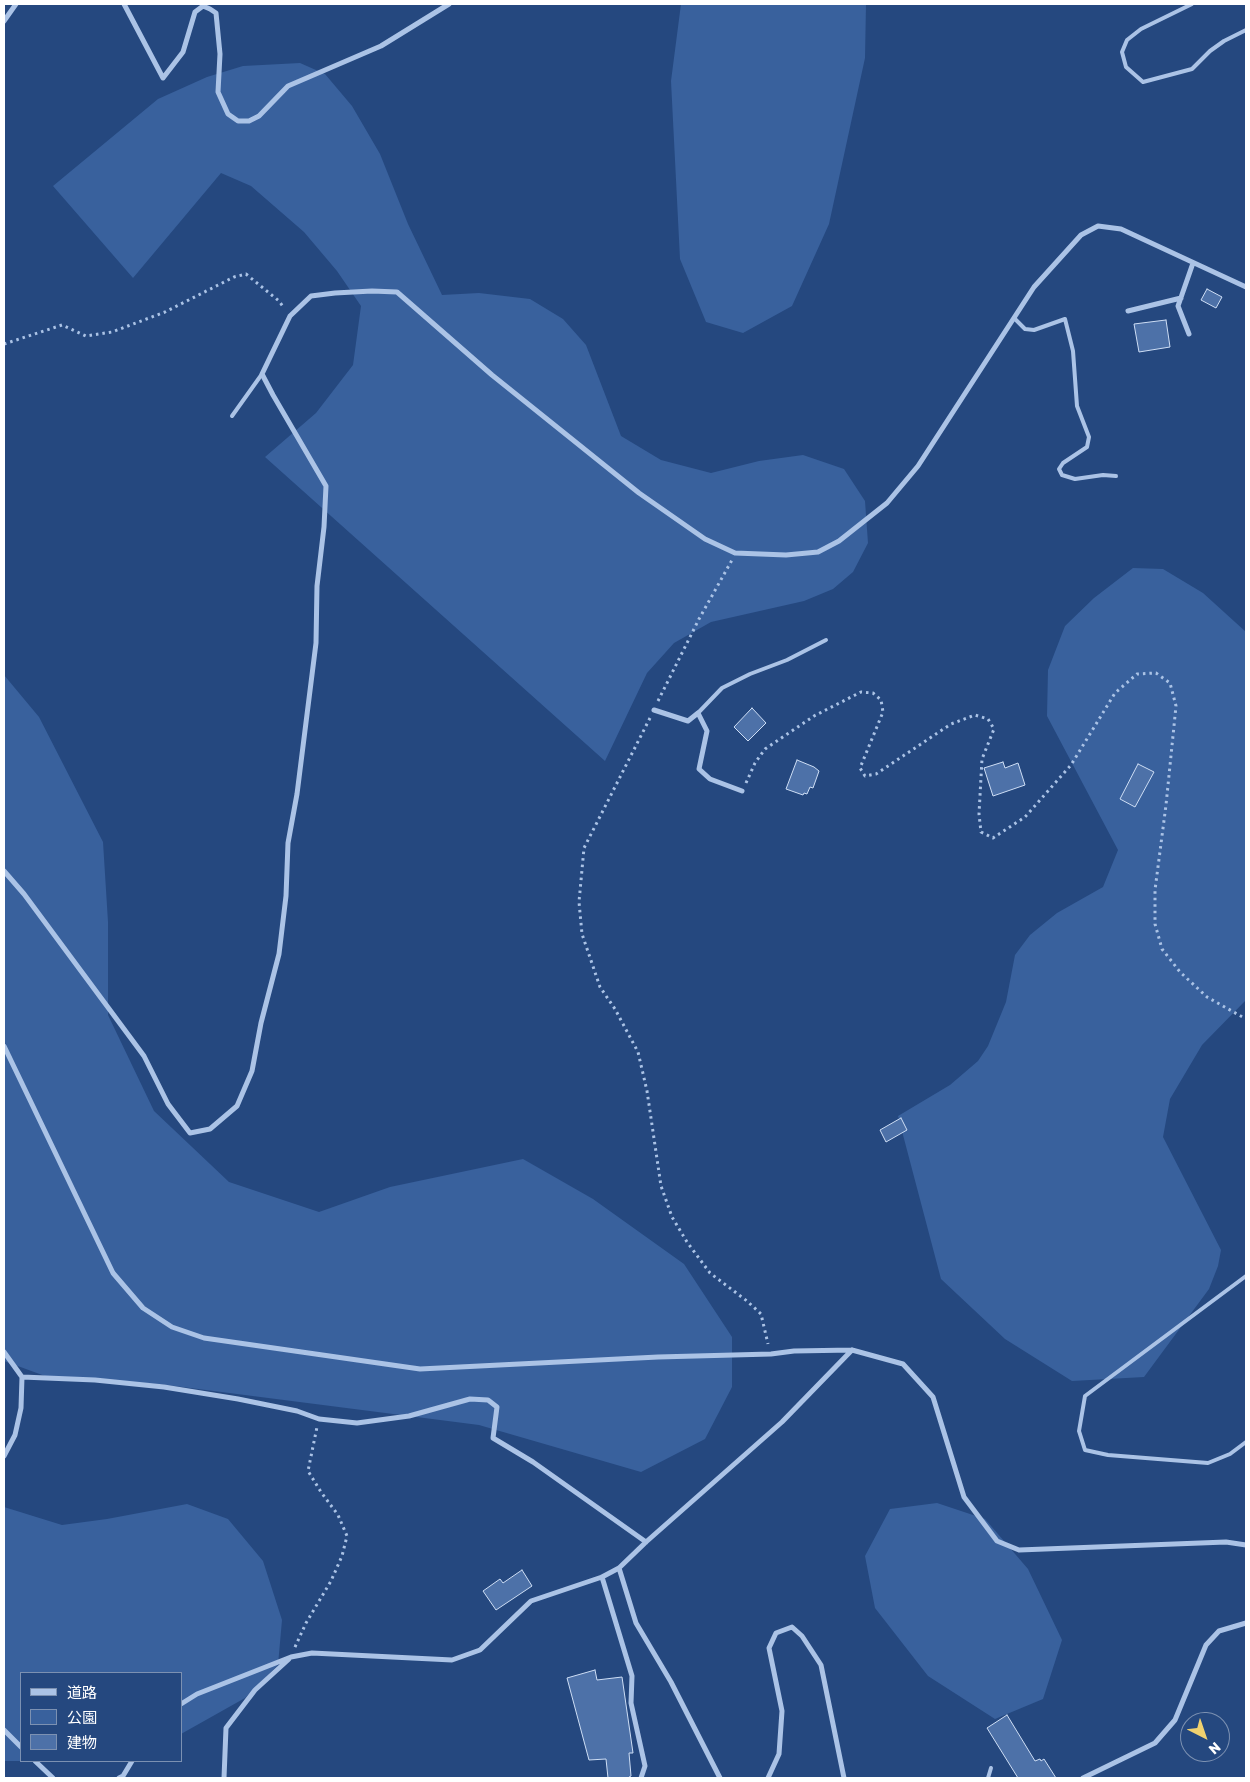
<!DOCTYPE html>
<html>
<head>
<meta charset="utf-8">
<style>
  body { margin:0 }
  #map { position:relative; width:1250px; height:1782px; overflow:hidden; background:#25487f; font-family:Rubik,"Noto Sans JP",sans-serif }
  canvas { display:block }
  .frame { position:absolute; inset:0; border:5px solid #fff; pointer-events:none }
  .legend { position:absolute; left:20px; top:1672px; width:162px; height:90px; box-sizing:border-box; background:#25487f; border:1px solid #7c91b2; margin:0; padding:6px 9px; list-style:none; font-size:15px; color:#fff }
  .legend li { display:flex; align-items:center; gap:10px; height:25px }
  .legend b { width:25px; border:1px solid #7c91b2 }
  .north { position:absolute; left:1180px; top:1712px; width:50px; height:50px; box-sizing:border-box; background:#25487f; border:1px solid #7c91b2; border-radius:50%; rotate:139deg; font-size:14px; font-weight:700; line-height:20px; text-align:center; color:#fff }
  .north::after { content:''; display:block; margin:auto; width:18px; height:22px; background:#f0d16f; clip-path:polygon(50% 0,100% 100%,50% 72%,0 100%) }
</style>
</head>
<body>
<div id="map">
<canvas width="1250" height="1782"></canvas>
<div class="frame"></div>
<ul class="legend">
<li><b style="height:6px;background:#abc3e6"></b>道路</li>
<li><b style="height:14px;background:#39619d"></b>公園</li>
<li><b style="height:14px;background:#4d71a8"></b>建物</li>
</ul>
<div class="north">N</div>
</div>
<script>
const g = document.querySelector('canvas').getContext('2d');
g.lineJoin = 'round';
function fill(path, color) {
  g.fillStyle = color;
  g.fill(path, 'evenodd');
}
function toPath(rows) {
  const path = new Path2D();
  for (const r of rows) {
    path.moveTo(r[0], r[1]);
    for (let i = 2; i < r.length; i += 2) path.lineTo(r[i], r[i + 1]);
  }
  return path;
}
function strokePath(path, color, width, dash) {
  g.strokeStyle = color;
  g.lineWidth = width;
  g.lineCap = dash ? 'butt' : 'round';
  g.setLineDash(dash || []);
  g.stroke(path);
}
const green = toPath([
  [681,4,866,4,865,58,829,224,792,306,743,333,706,322,680,259,671,81],
  [300,63,325,74,352,106,380,154,408,224,442,295,479,293,530,299,563,319,586,345,621,436,661,460,711,473,759,461,803,455,844,469,865,501,868,543,853,572,833,589,804,601,711,622,674,643,647,673,605,761,265,457,316,413,353,365,361,306,337,271,304,232,251,186,221,173,133,278,53,186,158,99,207,77,243,66],
  [1133,568,1163,569,1203,593,1246,632,1246,1000,1202,1045,1170,1099,1163,1137,1221,1250,1218,1266,1209,1289,1144,1377,1072,1381,1005,1339,941,1279,898,1116,950,1085,978,1061,988,1046,1006,1002,1015,955,1030,935,1057,913,1103,887,1118,850,1047,716,1048,670,1065,626,1094,598],
  [4,675,39,717,103,842,108,922,108,1015,154,1111,229,1182,319,1212,390,1187,523,1159,593,1199,684,1264,732,1337,732,1387,705,1439,641,1472,479,1425,159,1384,56,1380,4,1361],
  [937,1503,985,1519,1028,1569,1062,1640,1043,1699,995,1719,928,1676,875,1608,865,1556,890,1509],
  [187,1504,228,1519,263,1561,282,1620,278,1665,245,1698,181,1734,181,1673,21,1673,21,1761,48,1761,4,1761,4,1507,62,1525,107,1519]
]);
const building = toPath([
  [1207,289,1222,297,1216,308,1201,300,1207,289],
  [1166,320,1170,347,1139,352,1134,324,1166,320],
  [752,708,766,723,748,741,734,727,752,708],
  [797,760,814,767,819,771,813,788,810,787,807,794,804,793,803,795,786,789,797,760],
  [1003,762,1005,768,1018,763,1025,785,993,796,984,768,1003,762],
  [1138,764,1154,772,1135,807,1120,799,1138,764],
  [901,1118,907,1130,886,1142,880,1130,901,1118],
  [522,1570,532,1586,496,1610,483,1591,500,1579,503,1583,522,1570],
  [595,1670,597,1680,622,1677,633,1753,629,1753,631,1776,629,1777,629,1778,608,1778,606,1759,589,1760,567,1678,595,1670],
  [1007,1715,1035,1761,1040,1759,1041,1761,1044,1759,1056,1778,1018,1778,987,1728,1007,1715]
]);
const path = toPath([
  [4,344,62,325,86,336,112,332,165,312,234,277,246,274,279,301,284,308],
  [658,701,699,619,732,560],
  [650,718,584,848,579,902,582,934,600,987,615,1009,638,1052,647,1091,661,1186,672,1217,687,1242,710,1273,747,1301,761,1314,768,1344],
  [746,783,755,763,765,749,814,716,861,692,873,693,881,700,883,712,860,768,865,776,876,774,951,724,975,715,988,719,994,729,982,759,979,814,981,832,993,838,1025,817,1071,765,1115,693,1137,674,1156,673,1170,683,1176,706,1166,805,1155,890,1155,924,1162,949,1180,972,1207,997,1246,1019],
  [295,1647,306,1623,331,1581,342,1556,347,1536,338,1515,321,1492,308,1471,317,1427]
]);
const service = toPath([
  [1192,4,1141,29,1127,40,1122,52,1126,67,1143,82,1192,69,1210,51,1224,41,1246,30],
  [1014,318,1025,329,1034,330,1065,319,1073,351,1077,406,1089,437,1087,447,1063,463,1059,469,1062,475,1075,479,1103,475,1116,476],
  [232,416,262,374],
  [698,713,722,688,750,674,787,660,826,640],
  [1246,1276,1085,1396,1079,1431,1085,1450,1108,1455,1208,1463,1230,1454,1246,1442],
  [988,1778,991,1768]
]);
const minor = toPath([
  [124,4,163,78,183,52,195,12,203,6,210,9,216,13,220,54,218,92,228,114,238,121,249,121,259,116,288,86,381,46,449,4],
  [4,21,16,4],
  [1128,311,1181,298],
  [1189,334,1178,306,1193,263],
  [654,710,688,721,698,713,707,731,699,769,710,779,742,791],
  [4,871,24,894,144,1056,168,1104,190,1133,210,1129,237,1106,252,1071,261,1023,279,954,286,896,288,843,297,794,316,643,317,586,324,527,326,486,273,395,262,374,290,316,311,296,335,293,372,291,397,292,492,375,639,493,705,539,735,553,786,555,818,552,839,541,887,503,918,466,1034,287,1081,235,1098,226,1121,229,1246,287],
  [4,1046,113,1273,143,1308,172,1327,204,1338,420,1369,658,1357,771,1354,794,1351,852,1350,903,1364,933,1397,964,1497,997,1541,1019,1550,1226,1542,1246,1545],
  [4,1352,22,1377,21,1408,15,1435,4,1456],
  [22,1377,95,1380,164,1387,238,1399,297,1411,319,1419,357,1423,409,1416,470,1399,488,1400,497,1407,493,1438,533,1462,646,1542],
  [619,1568,636,1623,671,1682,720,1778],
  [602,1577,632,1676,631,1703,645,1766,641,1778],
  [181,1704,197,1694,291,1657,312,1653,452,1660,480,1650,531,1601,602,1577,619,1568,646,1542,782,1422,852,1350],
  [4,1730,21,1747],
  [35,1761,53,1778],
  [119,1778,123,1776,132,1761],
  [224,1778,226,1728,255,1690,289,1659],
  [768,1778,779,1754,782,1711,769,1648,776,1633,792,1627,802,1636,821,1665,844,1778],
  [1083,1778,1155,1743,1175,1720,1206,1645,1219,1631,1246,1623]
]);
fill(green, '#39619d');
fill(building, '#4d71a8');
strokePath(building, '#cedef5', 1);
strokePath(path, '#abc3e6', 3, [2.5, 4]);
strokePath(service, '#abc3e6', 4);
strokePath(minor, '#abc3e6', 5);
</script>
</body>
</html>
